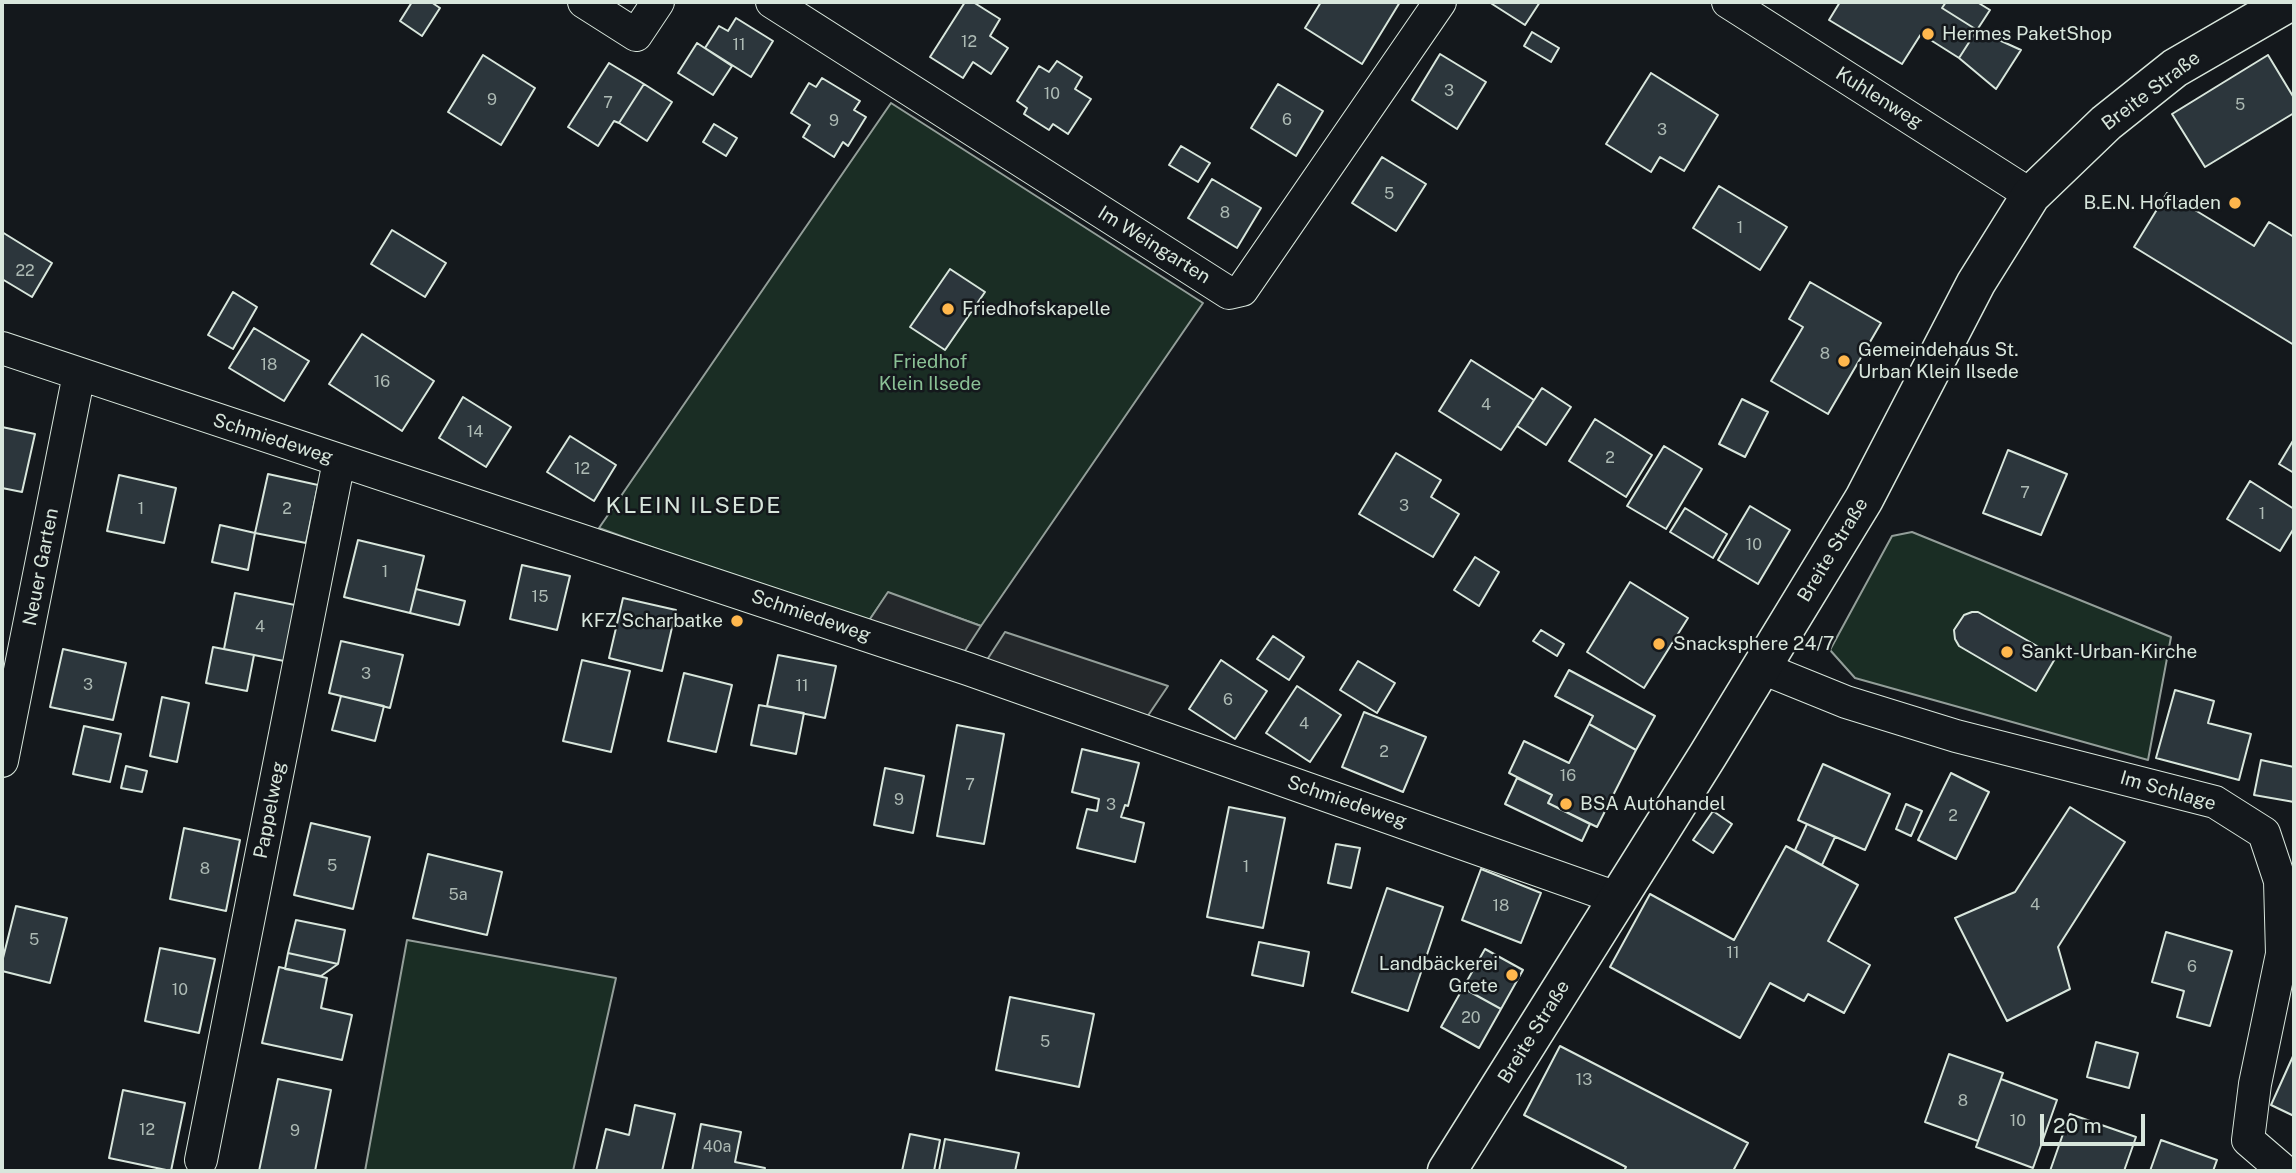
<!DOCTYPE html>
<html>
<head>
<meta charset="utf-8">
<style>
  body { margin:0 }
  #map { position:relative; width:2296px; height:1173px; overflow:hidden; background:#14181c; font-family:"Public Sans",sans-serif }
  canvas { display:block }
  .frame { position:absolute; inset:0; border:4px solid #d8e6dc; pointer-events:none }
  .scale { position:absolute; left:2040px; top:1114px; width:105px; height:32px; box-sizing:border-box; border:4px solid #d8e6dc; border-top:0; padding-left:9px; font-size:21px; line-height:24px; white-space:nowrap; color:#d8e6dc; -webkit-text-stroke:5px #14181c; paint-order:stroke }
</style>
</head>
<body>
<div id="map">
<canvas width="2296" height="1173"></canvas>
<div class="frame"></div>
<div class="scale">20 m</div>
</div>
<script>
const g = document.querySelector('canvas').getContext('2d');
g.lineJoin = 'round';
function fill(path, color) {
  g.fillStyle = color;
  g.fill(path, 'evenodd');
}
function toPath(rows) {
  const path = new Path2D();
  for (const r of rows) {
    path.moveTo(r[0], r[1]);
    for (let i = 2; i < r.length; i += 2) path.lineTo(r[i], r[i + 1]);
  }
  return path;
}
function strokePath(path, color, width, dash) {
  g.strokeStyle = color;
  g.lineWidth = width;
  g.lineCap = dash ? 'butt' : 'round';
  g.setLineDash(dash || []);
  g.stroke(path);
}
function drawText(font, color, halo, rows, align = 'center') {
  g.font = font + ' "Public Sans",sans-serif';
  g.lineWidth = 5;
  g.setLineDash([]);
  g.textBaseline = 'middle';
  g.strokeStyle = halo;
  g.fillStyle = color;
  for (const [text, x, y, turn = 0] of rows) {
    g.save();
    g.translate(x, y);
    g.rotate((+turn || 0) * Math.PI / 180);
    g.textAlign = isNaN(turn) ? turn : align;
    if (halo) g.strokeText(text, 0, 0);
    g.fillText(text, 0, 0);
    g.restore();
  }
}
const green = toPath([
  [891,103,1203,303,981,626,888,593,866,625,599,528,891,103],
  [1912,532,2171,637,2148,760,1855,678,1830,650,1892,536,1912,532],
  [407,940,616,978,573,1171,365,1171,407,940]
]);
const parking = toPath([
  [888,592,981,626,961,657,866,625,888,592],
  [1005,632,1168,686,1143,723,983,666,1005,632]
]);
const building = toPath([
  [412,2,431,2,440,8,422,36,400,21,412,2],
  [965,2,973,2,1000,19,990,36,1008,48,991,74,973,62,963,78,930,57,965,2],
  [1321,2,1400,2,1362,64,1305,28,1321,2],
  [1489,2,1540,2,1525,25,1489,2],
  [1840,2,1946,2,1942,8,1977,30,1959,58,1921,34,1902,64,1829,20,1840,2],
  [1946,2,1977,2,1990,10,1977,30,1942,8,1946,2],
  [736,18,773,41,751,77,705,48,719,26,728,31,736,18],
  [1977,30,2021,50,1996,89,1959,58,1977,30],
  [1532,32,1559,48,1551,62,1524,46,1532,32],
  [697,43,732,66,713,95,678,73,697,43],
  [1440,54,1486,82,1457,129,1412,100,1440,54],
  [483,55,535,88,501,145,448,112,483,55],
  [2268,55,2294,98,2294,113,2205,167,2172,114,2268,55],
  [1057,61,1082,77,1075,89,1091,99,1068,134,1053,124,1049,130,1024,114,1027,108,1017,101,1039,66,1049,72,1057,61],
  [609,63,644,84,619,123,614,121,598,146,568,127,609,63],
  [1651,73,1718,115,1684,171,1660,157,1651,172,1606,144,1651,73],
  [822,78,860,101,854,110,866,117,848,146,843,142,834,157,803,137,810,125,791,113,809,83,816,87,822,78],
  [644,84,672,102,647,141,619,123,644,84],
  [1278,84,1323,111,1296,156,1251,128,1278,84],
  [714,124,737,138,726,156,703,142,714,124],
  [1181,146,1210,163,1198,182,1169,165,1181,146],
  [1382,157,1426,184,1396,231,1352,203,1382,157],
  [1212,179,1261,208,1237,248,1188,218,1212,179],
  [1719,186,1787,227,1760,270,1693,228,1719,186],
  [2167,193,2254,246,2269,222,2294,237,2294,345,2134,247,2167,193],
  [392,230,446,263,425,297,371,264,392,230],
  [2,232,52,263,32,297,2,279,2,232],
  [950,269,985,292,945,350,910,327,950,269],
  [1810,282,1881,323,1828,414,1771,381,1803,327,1789,319,1810,282],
  [233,292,257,307,233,349,208,335,233,292],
  [254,328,309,361,284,401,229,368,254,328],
  [362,334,434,381,402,431,329,384,362,334],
  [1471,360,1534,400,1501,450,1439,411,1471,360],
  [1542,388,1571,407,1546,445,1517,426,1542,388],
  [463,397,511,427,486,467,439,438,463,397],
  [1742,399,1768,412,1745,457,1719,444,1742,399],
  [1595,419,1652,455,1626,497,1569,461,1595,419],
  [2,427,35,434,22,492,2,488,2,427],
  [570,436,616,465,594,501,547,472,570,436],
  [2294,439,2294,473,2279,464,2294,439],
  [1664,446,1702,469,1666,529,1627,506,1664,446],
  [2008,450,2067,474,2041,535,1983,513,2008,450],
  [1396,453,1441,480,1431,497,1459,514,1433,557,1359,514,1396,453],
  [268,474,318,485,306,543,255,533,268,474],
  [119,475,176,488,164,543,107,531,119,475],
  [2250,481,2294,509,2294,528,2280,551,2227,519,2250,481],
  [1750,506,1790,530,1758,584,1718,560,1750,506],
  [1685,508,1727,534,1713,558,1670,532,1685,508],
  [220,525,255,533,248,570,212,562,220,525],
  [358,540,424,556,410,613,344,597,358,540],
  [1475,557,1499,572,1479,606,1454,590,1475,557],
  [522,565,570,576,557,630,510,619,522,565],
  [1630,582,1688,618,1644,688,1587,652,1630,582],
  [416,589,465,601,459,625,410,613,416,589],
  [235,593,295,605,284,661,224,649,235,593],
  [623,598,676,610,662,671,609,658,623,598],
  [1972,612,1978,612,2056,657,2036,691,1959,646,1955,639,1954,630,1964,615,1972,612],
  [1541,630,1564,644,1557,656,1533,641,1541,630],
  [1273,636,1304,657,1289,680,1257,659,1273,636],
  [341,641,403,655,390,708,329,693,341,641],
  [213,647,254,655,247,691,206,683,213,647],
  [63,649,126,663,113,720,50,707,63,649],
  [778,655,836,666,825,718,767,706,778,655],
  [582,660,630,671,611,752,563,741,582,660],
  [1221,660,1267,691,1235,739,1189,709,1221,660],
  [1358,661,1395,683,1377,713,1340,690,1358,661],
  [1569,670,1655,716,1636,750,1589,724,1593,716,1555,696,1569,670],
  [684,673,732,685,716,752,668,741,684,673],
  [1297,686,1341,715,1310,762,1266,733,1297,686],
  [2175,690,2214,701,2208,723,2251,734,2239,780,2156,758,2175,690],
  [341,696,384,706,375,741,332,730,341,696],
  [162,697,189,703,177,762,150,756,162,697],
  [759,705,804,713,796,754,751,745,759,705],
  [1364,712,1426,737,1403,792,1342,767,1364,712],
  [1589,724,1636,750,1597,827,1548,803,1552,795,1509,773,1524,741,1569,763,1589,724],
  [957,725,1004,734,984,844,937,836,957,725],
  [84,726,121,734,110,782,73,774,84,726],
  [1082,749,1139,763,1128,806,1125,805,1121,817,1144,823,1135,862,1077,848,1087,809,1097,811,1099,799,1072,792,1082,749],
  [2261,760,2294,767,2294,802,2254,795,2261,760],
  [1823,764,1890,794,1865,850,1798,820,1823,764],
  [126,766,147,771,142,792,121,788,126,766],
  [885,768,924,776,913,833,874,825,885,768],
  [1951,773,1989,792,1956,859,1918,840,1951,773],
  [1517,778,1552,795,1548,803,1590,824,1582,841,1505,804,1517,778],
  [1906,804,1922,811,1911,836,1896,829,1906,804],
  [1229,807,1285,818,1263,928,1207,917,1229,807],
  [2070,807,2125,842,2058,947,2070,989,2007,1021,1955,918,2015,892,2070,807],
  [1713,811,1732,824,1713,853,1693,840,1713,811],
  [311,823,370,837,353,909,294,895,311,823],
  [1807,824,1835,837,1822,865,1795,850,1807,824],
  [184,828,240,840,226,911,170,899,184,828],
  [1336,844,1360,848,1351,888,1328,883,1336,844],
  [1786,846,1858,885,1828,941,1870,965,1844,1013,1808,994,1804,1001,1770,983,1740,1038,1610,967,1650,894,1734,940,1786,846],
  [428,854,502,872,487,935,413,918,428,854],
  [1481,869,1541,893,1521,943,1462,920,1481,869],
  [1387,888,1443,907,1408,1011,1352,992,1387,888],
  [16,906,67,918,50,983,2,971,2,962,16,906],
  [296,920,345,930,338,964,288,953,296,920],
  [2166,932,2232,951,2210,1026,2177,1017,2184,991,2152,982,2166,932],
  [1259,942,1309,952,1303,986,1252,975,1259,942],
  [160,948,215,959,199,1033,145,1021,160,948],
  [1485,949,1523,970,1501,1009,1463,988,1485,949],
  [288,953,338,964,321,976,285,969,288,953],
  [279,967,327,978,321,1008,352,1015,342,1060,262,1043,279,967],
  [1463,988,1501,1009,1479,1048,1441,1027,1463,988],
  [1010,997,1094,1014,1079,1087,996,1070,1010,997],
  [2096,1042,2138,1053,2129,1088,2087,1077,2096,1042],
  [1560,1046,1748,1143,1733,1171,1624,1171,1626,1167,1524,1115,1560,1046],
  [1949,1054,2003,1073,1978,1141,1925,1122,1949,1054],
  [2294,1054,2294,1116,2271,1105,2294,1054],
  [278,1079,331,1090,315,1171,259,1171,278,1079],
  [2001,1079,2057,1100,2033,1168,1976,1147,2001,1079],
  [123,1090,185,1103,171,1171,109,1158,123,1090],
  [635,1105,675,1114,662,1171,596,1171,606,1129,629,1135,635,1105],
  [2070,1114,2136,1137,2124,1171,2050,1171,2070,1114],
  [701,1124,741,1132,735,1162,765,1168,764,1171,692,1171,701,1124],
  [910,1134,940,1140,934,1171,902,1171,910,1134],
  [945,1139,1019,1153,1015,1171,939,1171,945,1139],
  [2161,1140,2217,1160,2213,1171,2150,1171,2161,1140]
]);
const street = toPath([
  [584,2,636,35,658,2],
  [772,2,1229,293,1242,290,1440,2],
  [1728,2,2031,195],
  [2,348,968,669,1617,898],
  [1762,668,1846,702,1956,736,2215,802,2264,833,2280,881,2282,954,2255,1084,2248,1140,2284,1171],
  [2,761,79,374],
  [201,1160,339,461]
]);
const primary = toPath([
  [1447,1171,1708,755,1864,499,1976,283,2031,195,2106,123,2175,68,2289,2]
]);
const markers = [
  [1928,34,7,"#ffb74d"],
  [2235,203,7,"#ffb74d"],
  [948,309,7,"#ffb74d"],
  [1844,361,7,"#ffb74d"],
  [737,621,7,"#ffb74d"],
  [1659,644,7,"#ffb74d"],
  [2007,652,7,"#ffb74d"],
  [1566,804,7,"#ffb74d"],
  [1512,975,7,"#ffb74d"]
];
const numberNames = [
  ["12",969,42],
  ["11",739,45],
  ["3",1449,91],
  ["10",1052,94],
  ["9",492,100],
  ["7",608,103],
  ["5",2240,105],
  ["6",1287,120],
  ["9",834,121],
  ["3",1662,130],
  ["5",1389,194],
  ["8",1225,213],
  ["1",1740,228],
  ["22",25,271],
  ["8",1825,354],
  ["18",269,365],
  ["16",382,382],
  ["4",1486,405],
  ["14",475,432],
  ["2",1610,458],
  ["12",582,469],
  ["7",2025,493],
  ["3",1404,506],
  ["1",141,509],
  ["2",287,509],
  ["1",2262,514],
  ["10",1754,545],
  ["1",385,572],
  ["15",540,597],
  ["4",260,627],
  ["3",366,674],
  ["3",88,685],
  ["11",802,686],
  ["6",1228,700],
  ["4",1304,724],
  ["2",1384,752],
  ["16",1568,776],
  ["7",970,785],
  ["9",899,800],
  ["3",1111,805],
  ["2",1953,816],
  ["5",332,866],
  ["1",1246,867],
  ["8",205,869],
  ["5a",458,895],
  ["4",2035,905],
  ["18",1501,906],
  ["5",34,940],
  ["11",1733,953],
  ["6",2192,967],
  ["10",180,990],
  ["20",1471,1018],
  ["5",1045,1042],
  ["13",1584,1080],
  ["8",1963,1101],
  ["10",2018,1121],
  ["12",147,1130],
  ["9",295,1131],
  ["40a",717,1147]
];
const poiNames = [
  ["Hermes PaketShop",1942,34],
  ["B.E.N. Hofladen",2221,203,"right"],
  ["Friedhofskapelle",962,309],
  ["Gemeindehaus St.",1858,350],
  ["Urban Klein Ilsede",1858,372],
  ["KFZ Scharbatke",723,621,"right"],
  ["Snacksphere 24/7",1673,644],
  ["Sankt-Urban-Kirche",2021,652],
  ["BSA Autohandel",1580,804],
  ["Landbäckerei",1498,964,"right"],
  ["Grete",1498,986,"right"]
];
const streetNames = [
  ["Breite Straße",2151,91,-37],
  ["Kuhlenweg",1879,98,32],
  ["Im Weingarten",1154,245,32],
  ["Schmiedeweg",273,439,18],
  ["Breite Straße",1833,550,-59],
  ["Neuer Garten",41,567,-79],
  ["Schmiedeweg",811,616,19],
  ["Im Schlage",2168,791,16],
  ["Schmiedeweg",1347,802,19],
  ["Pappelweg",270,810,-79],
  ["Breite Straße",1534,1032,-58]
];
const parkNames = [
  ["Friedhof",930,362],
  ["Klein Ilsede",930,384]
];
const quarterNames = [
  ["KLEIN ILSEDE",694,506]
];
fill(green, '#1a2d24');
strokePath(green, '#939e99', 2);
fill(parking, '#24282b');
strokePath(parking, '#939e99', 2);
fill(building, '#2c363c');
strokePath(building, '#d8e6dc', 2);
strokePath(street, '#d8e6dc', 34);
strokePath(primary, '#d8e6dc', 41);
strokePath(street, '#14181c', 32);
strokePath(primary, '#14181c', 38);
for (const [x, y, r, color] of markers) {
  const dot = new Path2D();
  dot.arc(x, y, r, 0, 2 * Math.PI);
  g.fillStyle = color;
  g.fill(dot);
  strokePath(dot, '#14181c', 2.5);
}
drawText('16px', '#adbab4', null, numberNames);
drawText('19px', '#d8e6dc', '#14181c', poiNames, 'left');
drawText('19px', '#d8e6dc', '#14181c', streetNames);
drawText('19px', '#8ac095', '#14181c', parkNames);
g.letterSpacing = '2px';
drawText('23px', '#d8e6dc', '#14181c', quarterNames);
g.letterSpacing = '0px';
</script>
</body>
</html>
